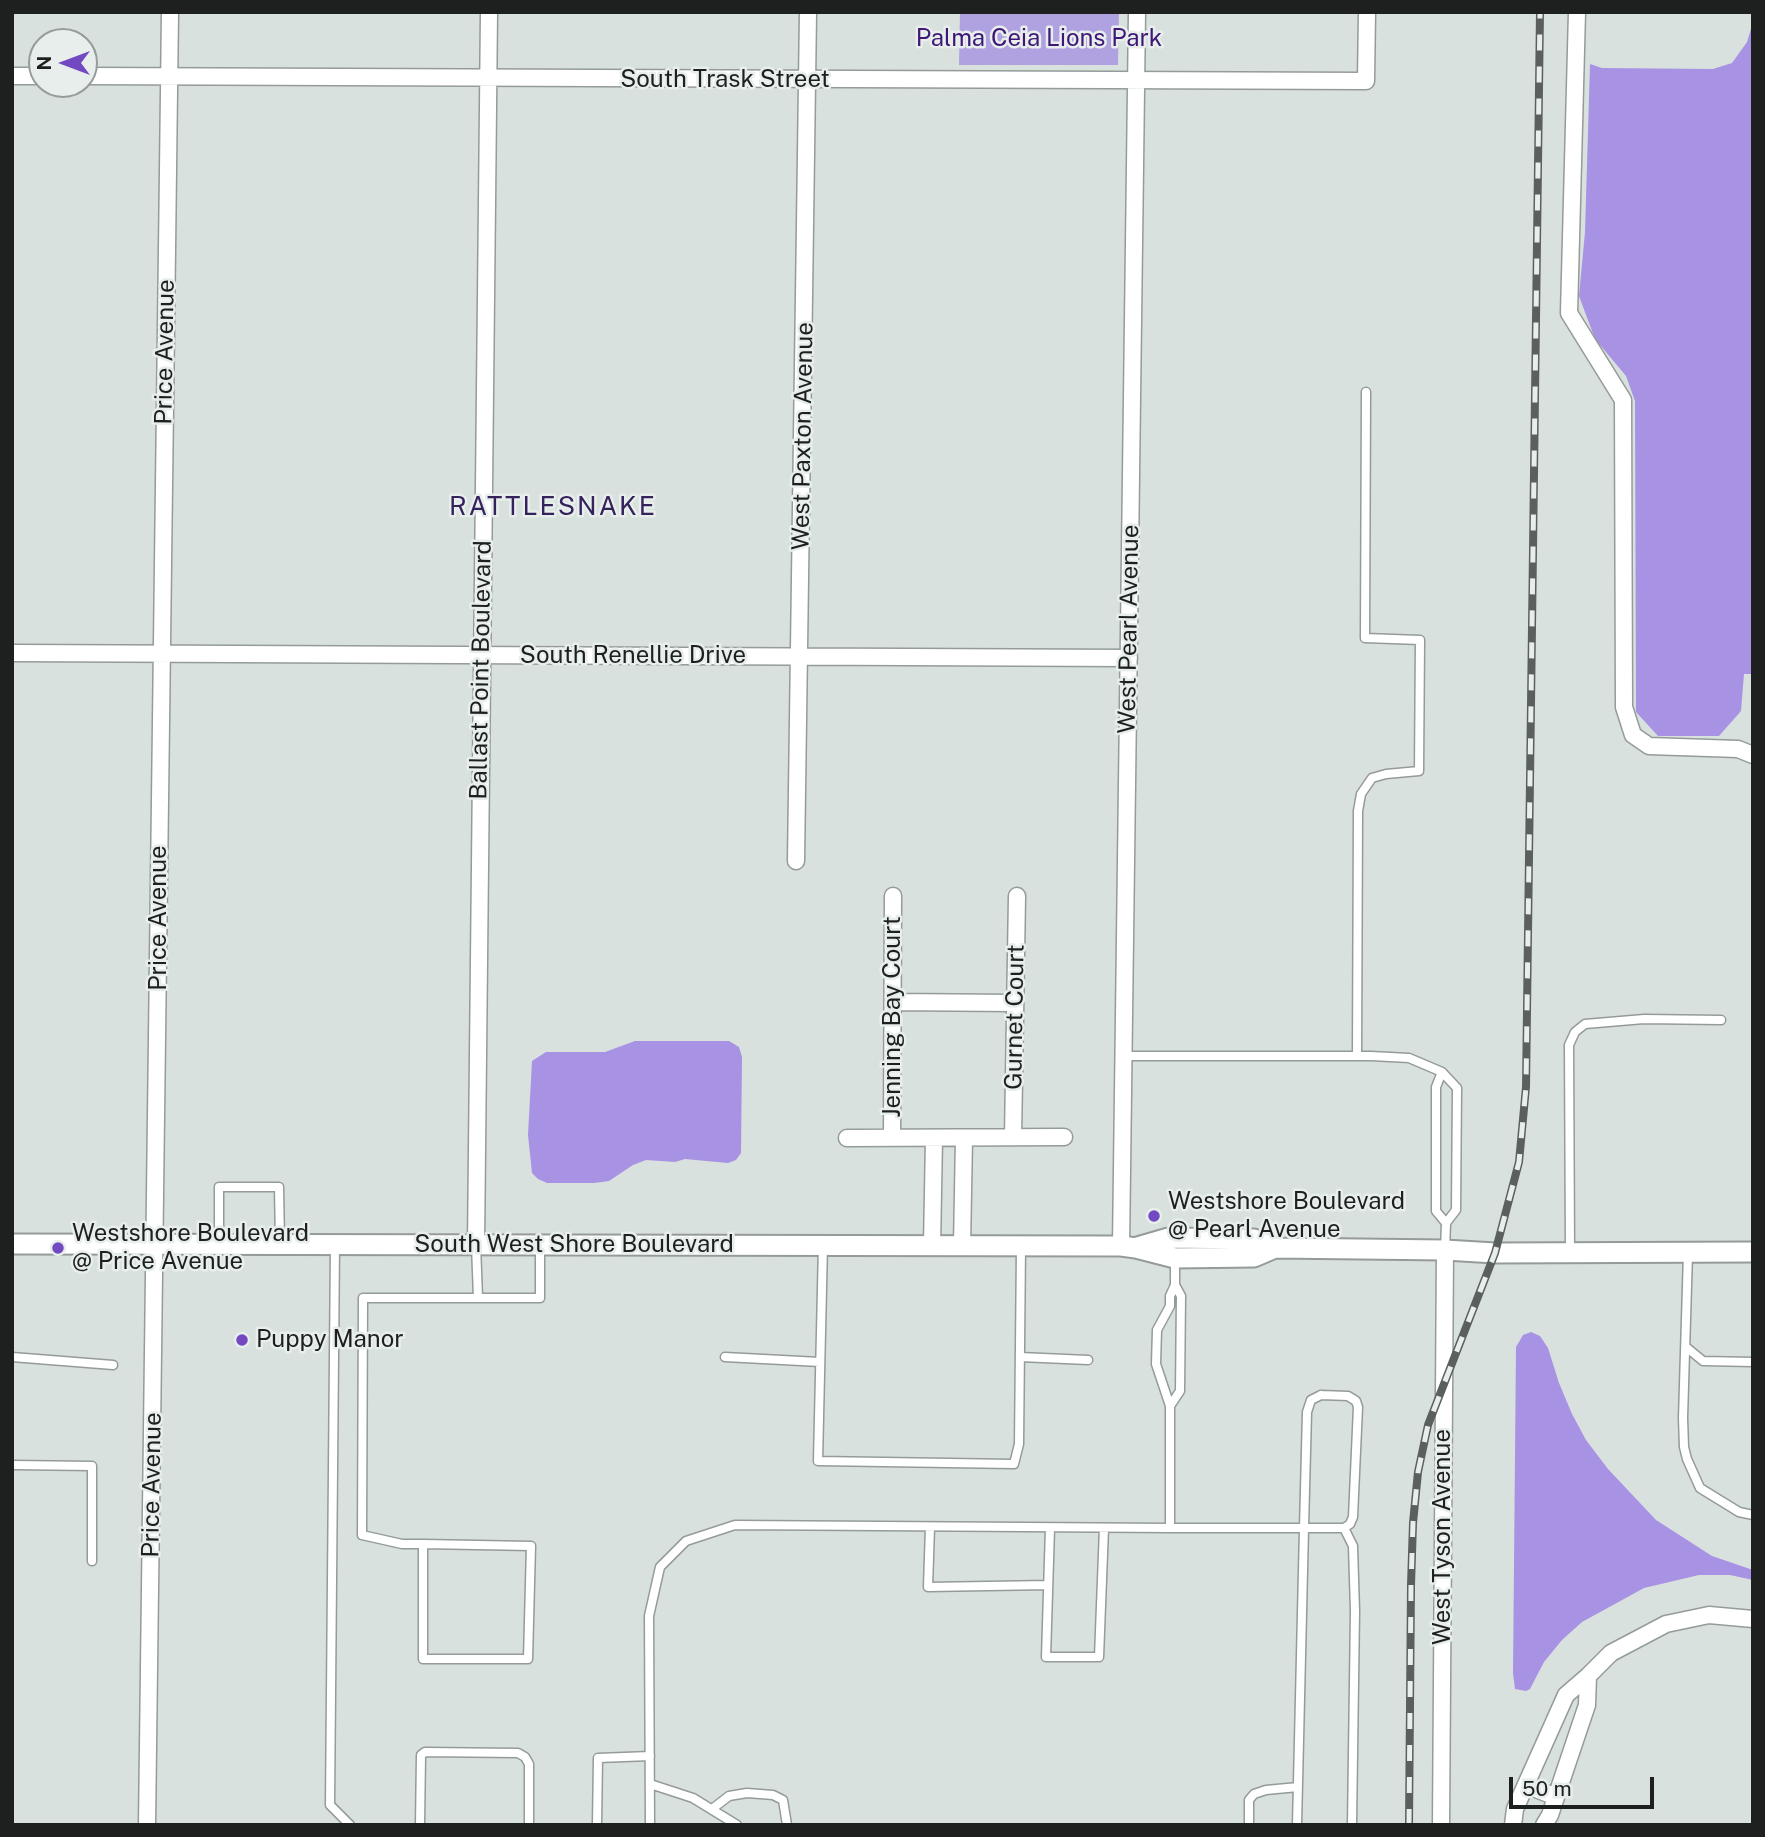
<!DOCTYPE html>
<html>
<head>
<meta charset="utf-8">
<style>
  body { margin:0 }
  #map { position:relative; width:1765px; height:1837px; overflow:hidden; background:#d9e1de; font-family:"Public Sans",sans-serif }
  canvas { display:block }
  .frame { position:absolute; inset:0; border:14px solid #1d201f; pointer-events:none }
  .north { position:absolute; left:28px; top:28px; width:70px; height:70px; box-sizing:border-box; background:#e7eeeb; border:2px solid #969c99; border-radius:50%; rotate:270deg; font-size:19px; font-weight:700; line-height:28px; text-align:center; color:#1d201f }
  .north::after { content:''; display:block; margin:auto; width:24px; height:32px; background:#7349c1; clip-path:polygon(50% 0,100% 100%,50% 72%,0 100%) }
  .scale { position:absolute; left:1509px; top:1777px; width:145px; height:32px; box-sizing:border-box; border:4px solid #1d201f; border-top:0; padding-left:9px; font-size:21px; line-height:24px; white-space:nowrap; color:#1d201f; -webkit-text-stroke:5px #e7eeeb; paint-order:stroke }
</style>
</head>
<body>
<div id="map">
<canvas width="1765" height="1837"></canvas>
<div class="frame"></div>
<div class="north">N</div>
<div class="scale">50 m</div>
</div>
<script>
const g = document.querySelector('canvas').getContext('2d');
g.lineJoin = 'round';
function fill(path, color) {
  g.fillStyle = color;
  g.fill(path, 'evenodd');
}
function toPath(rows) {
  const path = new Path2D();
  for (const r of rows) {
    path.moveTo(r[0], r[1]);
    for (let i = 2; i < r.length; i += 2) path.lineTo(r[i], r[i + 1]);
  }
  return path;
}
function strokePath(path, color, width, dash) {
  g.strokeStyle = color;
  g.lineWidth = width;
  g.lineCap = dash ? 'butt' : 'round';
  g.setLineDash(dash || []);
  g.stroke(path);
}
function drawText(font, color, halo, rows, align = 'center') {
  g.font = font + ' "Public Sans",sans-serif';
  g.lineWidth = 5;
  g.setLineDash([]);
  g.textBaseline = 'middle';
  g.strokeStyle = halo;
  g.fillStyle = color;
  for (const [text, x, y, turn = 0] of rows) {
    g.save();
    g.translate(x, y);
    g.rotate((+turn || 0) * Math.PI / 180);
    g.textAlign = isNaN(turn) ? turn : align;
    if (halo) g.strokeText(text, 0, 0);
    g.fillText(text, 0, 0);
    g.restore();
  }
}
const green = toPath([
  [960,12,1119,12,1118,65,959,65]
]);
const water = toPath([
  [1753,22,1753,674,1744,674,1741,711,1719,736,1658,736,1636,712,1635,401,1626,376,1595,339,1579,296,1585,232,1590,64,1602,68,1713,69,1732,63,1747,42],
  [635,1041,729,1041,739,1047,742,1057,741,1153,736,1160,728,1163,685,1159,675,1162,646,1160,633,1165,609,1181,594,1183,547,1183,538,1179,532,1173,528,1135,532,1061,546,1052,605,1052],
  [1531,1332,1540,1336,1548,1348,1559,1383,1572,1414,1586,1440,1608,1469,1656,1520,1712,1556,1753,1570,1753,1580,1730,1575,1699,1575,1644,1588,1582,1622,1562,1640,1544,1662,1530,1689,1526,1691,1515,1689,1513,1673,1516,1347,1523,1335]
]);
const service = toPath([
  [1125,1056,1371,1056,1409,1058,1442,1072],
  [1357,1056,1358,811,1361,794,1372,778,1386,774,1419,771,1420,640,1365,638,1366,392],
  [1442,1072,1457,1088,1456,1210,1446,1223,1436,1211,1436,1087,1442,1072],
  [219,1244,219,1187,279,1187,280,1244],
  [335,1245,330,1805,350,1825],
  [476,1245,478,1298],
  [823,1245,818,1461,1014,1464,1019,1444,1021,1247],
  [1445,1250,1446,1223],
  [1570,1253,1569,1045,1575,1032,1585,1024,1644,1019,1721,1020],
  [1688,1253,1683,1418,1684,1447,1687,1459,1700,1488,1739,1512,1753,1515],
  [1175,1258,1175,1285,1170,1296,1170,1306,1157,1330,1156,1364,1170,1406,1180,1391,1181,1296,1175,1285],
  [1686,1347,1703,1361,1753,1362],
  [12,1357,113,1365],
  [725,1357,820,1362],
  [1020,1357,1088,1360],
  [1321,1395,1348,1396,1356,1401,1358,1407,1353,1517,1350,1524,1344,1528,1304,1528,1307,1412,1311,1400,1321,1395],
  [12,1465,92,1466,92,1561],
  [930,1527,928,1587,1048,1585],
  [1050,1528,1046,1657,1099,1657,1104,1528],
  [1170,1528,1304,1528,1297,1825],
  [1344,1528,1353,1546,1355,1611,1352,1825],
  [423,1544,423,1659,528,1659,531,1546,423,1544,402,1544,362,1535,363,1298,540,1298,540,1245],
  [650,1784,693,1798,737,1825],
  [712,1809,729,1796,747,1793,773,1795,783,1800,787,1825],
  [420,1825,421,1755,425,1752,518,1753,525,1757,529,1764,529,1825],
  [597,1825,598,1758,650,1756],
  [650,1825,649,1616,660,1567,686,1541,735,1525,1170,1528,1170,1406],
  [1249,1825,1249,1800,1254,1794,1266,1790,1298,1787]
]);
const minor = toPath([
  [1577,12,1569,313,1623,400,1624,707,1633,735,1649,746,1738,749,1753,755],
  [12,76,42,76],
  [84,76,1366,81,1367,12],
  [12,653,1129,658],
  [796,861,808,12],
  [893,1002,1015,1003],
  [1013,1137,1017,896],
  [847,1138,1064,1137],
  [892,1138,893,896],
  [476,1244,489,12],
  [932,1246,934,1138],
  [962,1246,964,1138],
  [1121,1246,1137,12],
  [1588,1676,1611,1653,1666,1624,1709,1615,1753,1619],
  [1526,1785,1556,1797],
  [147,1825,170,12],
  [1441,1825,1445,1250],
  [1513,1825,1515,1809,1566,1695,1588,1676,1587,1705,1550,1815,1544,1825]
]);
const tertiary = toPath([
  [12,1244,1121,1246,1136,1248,1175,1258,1254,1257,1275,1248],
  [1137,1247,1168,1238,1254,1239,1275,1248,1445,1250,1495,1253,1753,1252]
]);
const rail = toPath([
  [1409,1825,1411,1585,1413,1523,1418,1472,1428,1425,1495,1253,1519,1162,1526,1087,1540,12]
]);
const markers = [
  [1154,1216,7,"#7349c1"],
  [58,1248,7,"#7349c1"],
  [242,1340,7,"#7349c1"]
];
const parkNames = [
  ["Palma Ceia Lions Park",1039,39]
];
const streetNames = [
  ["South Trask Street",725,80],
  ["Price Avenue",165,352,-89],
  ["West Paxton Avenue",803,436,-89],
  ["West Pearl Avenue",1129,629,-89],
  ["South Renellie Drive",633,656],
  ["Ballast Point Boulevard",481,670,-89],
  ["Price Avenue",159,918,-90],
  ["Jenning Bay Court",893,1017,-90],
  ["Gurnet Court",1015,1017,-89],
  ["South West Shore Boulevard",574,1245],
  ["Price Avenue",152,1485,-89],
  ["West Tyson Avenue",1443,1537,-90]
];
const poiNames = [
  ["Westshore Boulevard",1168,1202],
  ["@ Pearl Avenue",1168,1230],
  ["Westshore Boulevard",72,1234],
  ["@ Price Avenue",72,1262],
  ["Puppy Manor",256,1340]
];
const neighbourhoodNames = [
  ["RATTLESNAKE",553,507]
];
fill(green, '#b0a1e0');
fill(water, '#a892e4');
strokePath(service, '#949b98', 11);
strokePath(minor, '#949b98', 19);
strokePath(tertiary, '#949b98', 23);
strokePath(service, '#fff', 8);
strokePath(minor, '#fff', 16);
strokePath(tertiary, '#fff', 19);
strokePath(rail, '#5b605e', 8);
strokePath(rail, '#e7eeeb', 5, [16]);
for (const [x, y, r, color] of markers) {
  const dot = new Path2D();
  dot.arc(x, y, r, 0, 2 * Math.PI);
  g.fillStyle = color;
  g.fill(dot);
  strokePath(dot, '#e7eeeb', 2.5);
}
drawText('24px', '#3e1777', '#e7eeeb', parkNames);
drawText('24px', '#1d201f', '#e7eeeb', streetNames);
drawText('24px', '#1d201f', '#e7eeeb', poiNames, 'left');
g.letterSpacing = '2px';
drawText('26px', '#35215c', '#e7eeeb', neighbourhoodNames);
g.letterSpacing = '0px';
</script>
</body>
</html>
